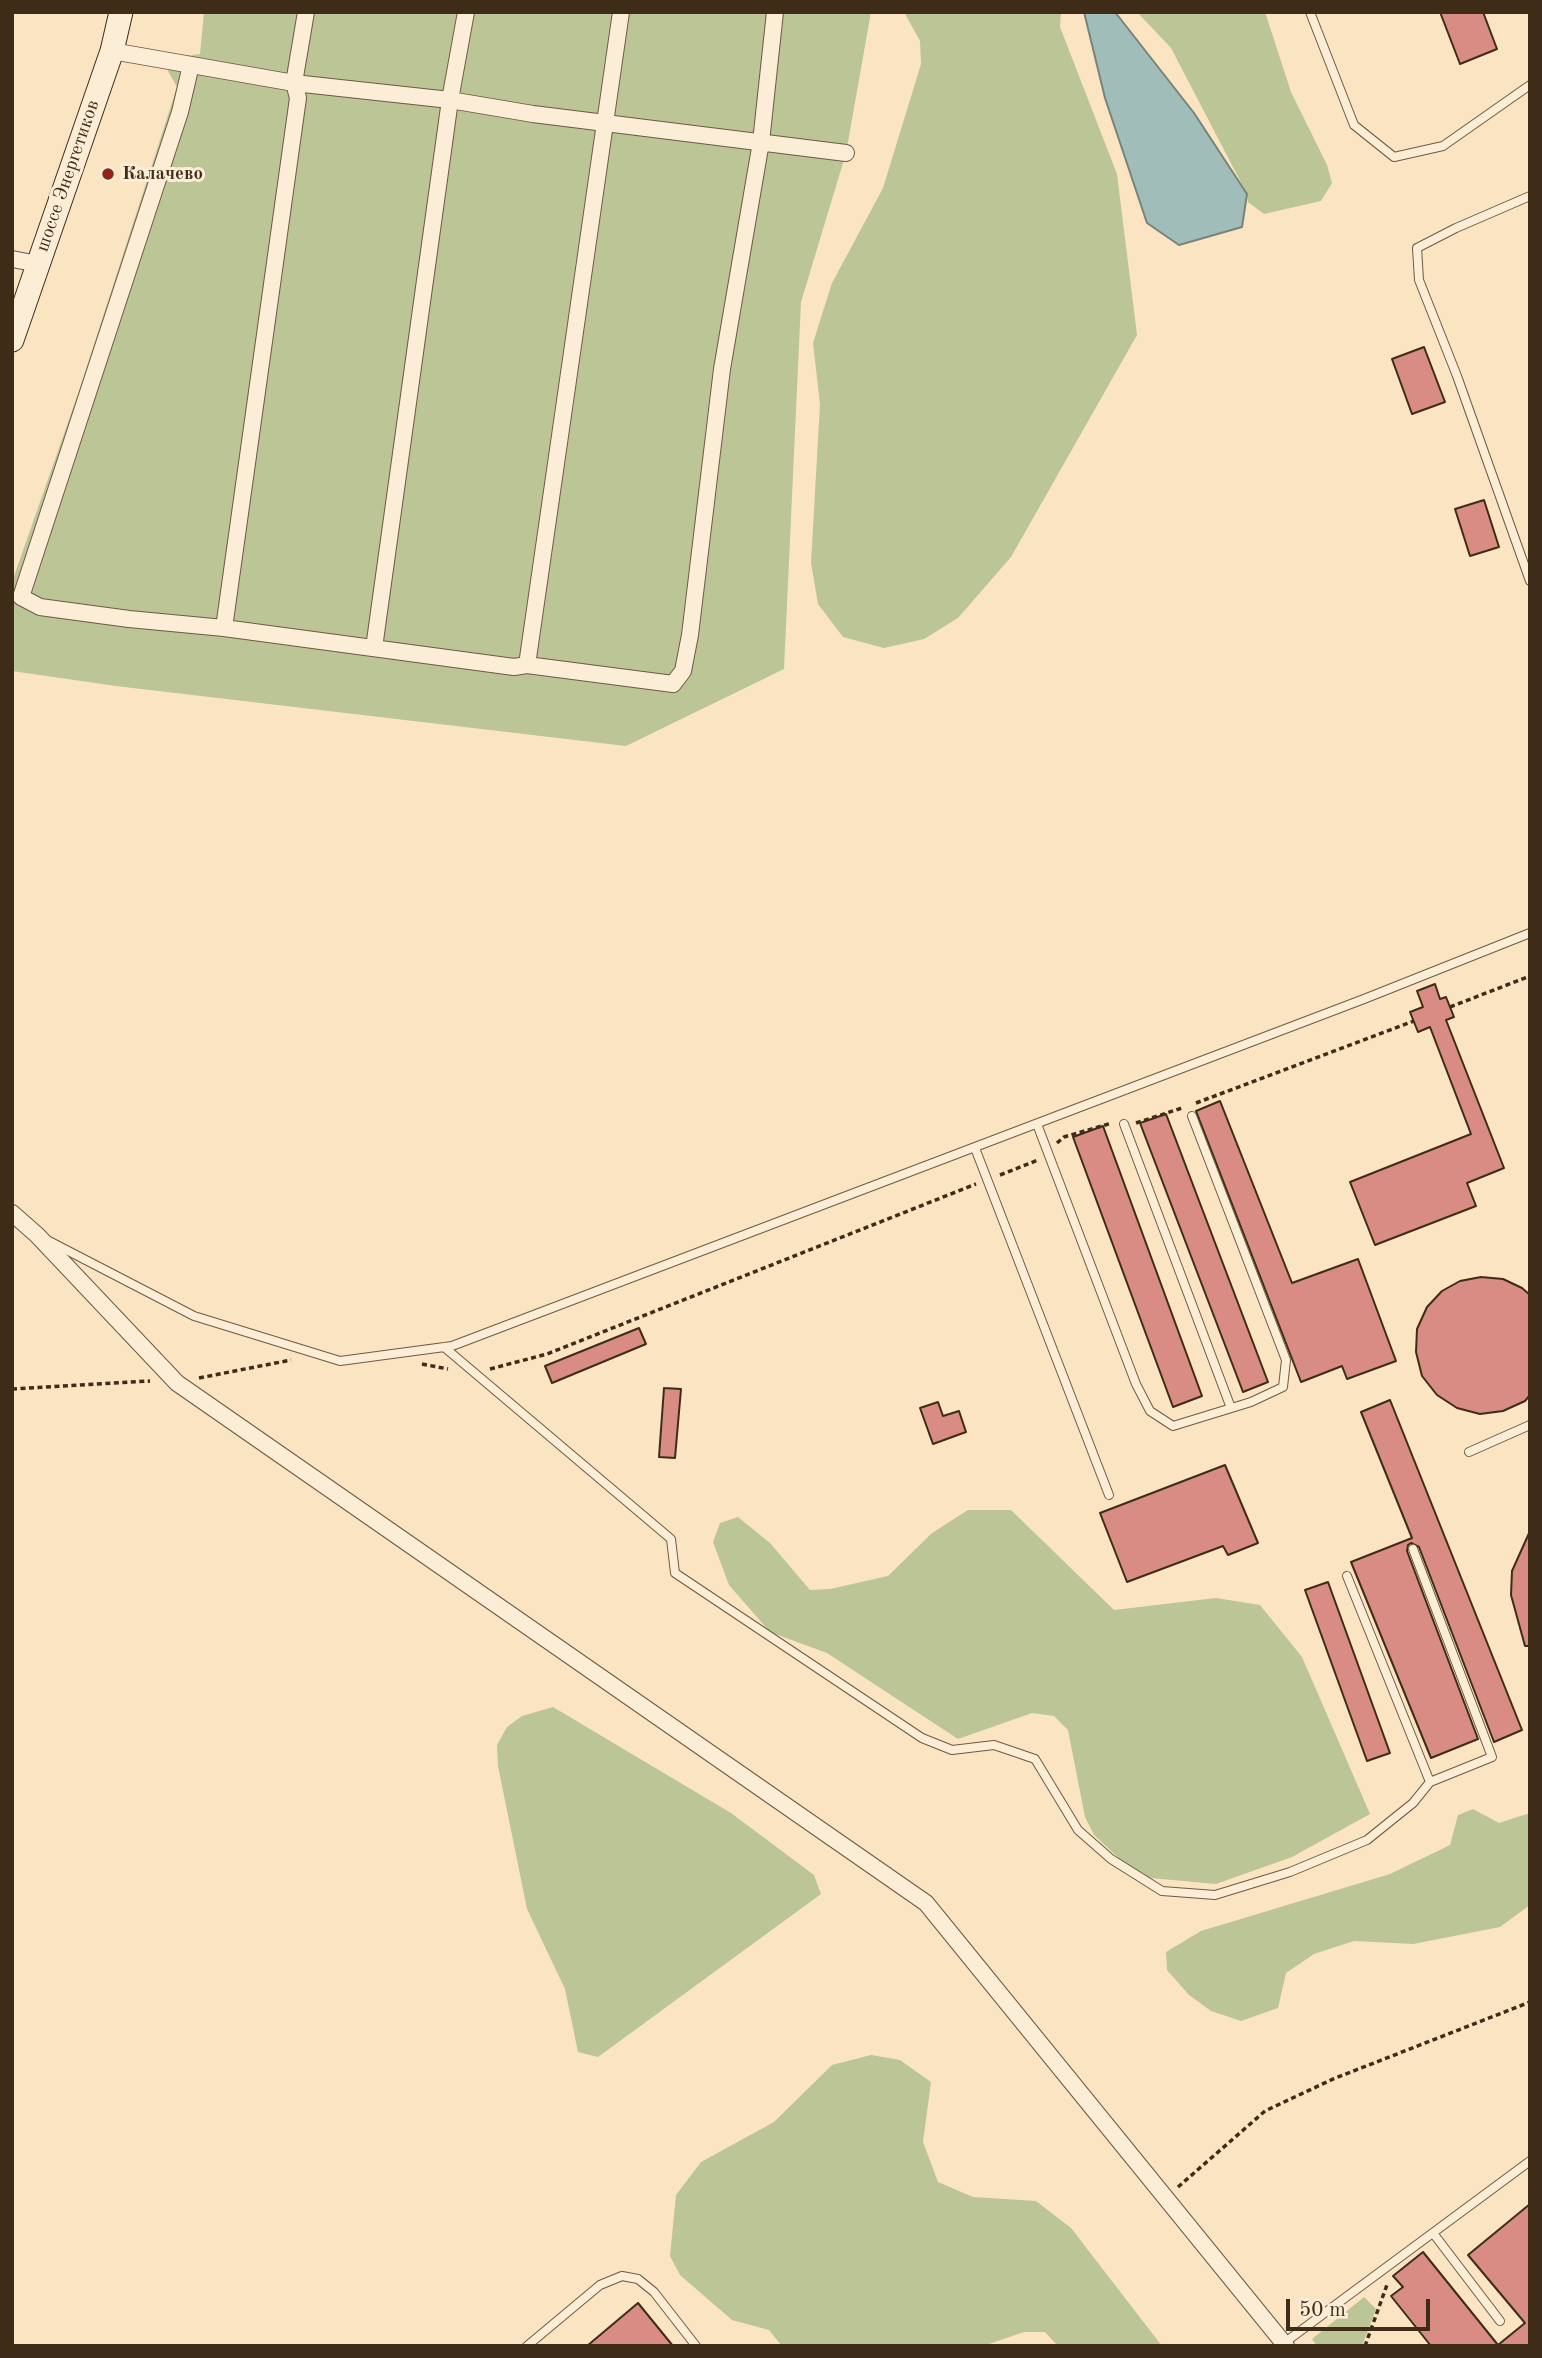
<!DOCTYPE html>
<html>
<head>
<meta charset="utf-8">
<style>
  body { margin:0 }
  #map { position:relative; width:1542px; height:2358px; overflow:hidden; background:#fbe4c2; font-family:"Old Standard TT",serif }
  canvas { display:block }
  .frame { position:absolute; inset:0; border:14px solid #3e2c18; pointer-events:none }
  .scale { position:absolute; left:1286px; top:2299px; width:144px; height:32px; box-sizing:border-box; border:4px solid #3e2c18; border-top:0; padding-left:9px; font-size:21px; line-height:24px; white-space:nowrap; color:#3e2c18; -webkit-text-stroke:5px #fcedd7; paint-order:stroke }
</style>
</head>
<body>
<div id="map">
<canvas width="1542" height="2358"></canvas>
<div class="frame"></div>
<div class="scale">50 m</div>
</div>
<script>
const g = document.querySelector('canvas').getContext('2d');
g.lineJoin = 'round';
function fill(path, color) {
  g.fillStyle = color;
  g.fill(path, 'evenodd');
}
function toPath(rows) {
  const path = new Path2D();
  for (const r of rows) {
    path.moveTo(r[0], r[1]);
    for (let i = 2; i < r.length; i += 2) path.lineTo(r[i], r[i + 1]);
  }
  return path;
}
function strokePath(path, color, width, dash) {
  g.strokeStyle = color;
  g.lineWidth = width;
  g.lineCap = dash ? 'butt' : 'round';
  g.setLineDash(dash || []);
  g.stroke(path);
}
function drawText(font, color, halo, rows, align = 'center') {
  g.font = font + ' "Old Standard TT",serif';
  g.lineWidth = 6;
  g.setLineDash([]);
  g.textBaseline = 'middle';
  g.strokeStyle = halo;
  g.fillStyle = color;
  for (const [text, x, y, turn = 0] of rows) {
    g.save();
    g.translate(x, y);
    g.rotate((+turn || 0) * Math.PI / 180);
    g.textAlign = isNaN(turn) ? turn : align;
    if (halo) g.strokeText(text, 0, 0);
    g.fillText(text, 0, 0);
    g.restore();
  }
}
const green = toPath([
  [204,12,871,12,846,153,801,302,784,669,626,746,116,686,12,671,12,582,80,388,177,87,168,71,172,58,200,54],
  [904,12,1061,12,1060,27,1117,174,1137,335,1011,557,958,618,924,639,884,648,843,637,818,604,811,563,820,404,813,343,832,283,883,188,921,64,920,41],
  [1137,12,1265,12,1291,92,1327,165,1332,183,1321,201,1264,214,1248,202,1247,194,1171,48],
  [968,1510,1011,1510,1114,1610,1216,1598,1260,1605,1302,1657,1370,1814,1292,1857,1216,1884,1139,1877,1094,1835,1085,1817,1068,1730,1054,1716,1032,1713,958,1739,827,1653,770,1632,729,1585,713,1542,720,1523,738,1517,770,1543,810,1590,830,1589,888,1576,932,1533],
  [553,1707,731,1813,814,1875,821,1894,598,2057,578,2052,565,1989,527,1909,498,1766,497,1745,507,1727,522,1716],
  [1473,1809,1499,1823,1530,1813,1530,1905,1500,1927,1413,1944,1354,1941,1314,1954,1286,1973,1278,2008,1241,2021,1211,2011,1189,1995,1167,1970,1166,1952,1201,1931,1390,1874,1450,1845,1458,1815],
  [871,2055,900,2060,931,2082,923,2142,938,2182,973,2197,1036,2201,1071,2228,1162,2346,1058,2346,1045,2332,1024,2332,983,2346,782,2346,769,2330,732,2320,680,2275,670,2256,676,2195,701,2162,774,2122,832,2065],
  [1364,2297,1376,2309,1362,2346,1317,2346,1312,2339]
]);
const water = toPath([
  [1084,12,1115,12,1194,113,1247,194,1242,227,1179,245,1147,223,1105,98,1084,12]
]);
const building = toPath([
  [1440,12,1483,12,1497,49,1460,64,1440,12],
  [1424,347,1445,402,1412,414,1392,359,1424,347],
  [1484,500,1499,547,1470,556,1455,509,1484,500],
  [1435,984,1440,999,1446,997,1454,1017,1446,1020,1504,1168,1467,1183,1476,1206,1375,1245,1350,1182,1471,1134,1430,1027,1418,1032,1410,1012,1423,1007,1417,991,1435,984],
  [1220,1101,1292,1283,1358,1259,1396,1361,1347,1379,1342,1366,1301,1382,1196,1111,1220,1101],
  [1166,1114,1268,1382,1243,1392,1140,1123,1166,1114],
  [1103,1126,1202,1396,1173,1407,1073,1137,1103,1126],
  [1481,1277,1503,1279,1522,1288,1530,1295,1530,1395,1525,1401,1503,1411,1480,1414,1457,1408,1437,1395,1422,1376,1416,1352,1417,1329,1427,1307,1442,1291,1460,1281,1481,1277],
  [639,1328,646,1344,552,1383,545,1366,639,1328],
  [664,1388,681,1389,675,1458,659,1457,664,1388],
  [1390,1400,1522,1730,1494,1742,1419,1547,1411,1543,1408,1545,1407,1551,1478,1739,1431,1758,1351,1562,1412,1538,1361,1412,1390,1400],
  [938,1402,943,1416,959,1411,966,1432,933,1444,920,1408,938,1402],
  [1225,1465,1258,1543,1228,1555,1223,1546,1127,1582,1100,1513,1225,1465],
  [1530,1531,1530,1646,1525,1646,1511,1595,1512,1571,1530,1531],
  [1328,1582,1390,1753,1367,1761,1305,1590,1328,1582],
  [1530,2204,1530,2346,1431,2346,1391,2296,1403,2287,1393,2276,1423,2252,1498,2345,1525,2323,1468,2255,1530,2204],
  [638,2303,673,2346,587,2346,638,2303]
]);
const path = toPath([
  [1450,1007,1530,976],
  [1196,1103,1414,1021],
  [1136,1123,1182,1108],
  [1057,1143,1064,1137,1112,1123],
  [1000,1175,1038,1160],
  [422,1364,448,1369],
  [490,1369,547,1354,976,1184],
  [199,1378,291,1360],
  [12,1389,150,1381],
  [1178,2187,1265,2111,1333,2079,1530,2002],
  [1365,2346,1388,2282]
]);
const service = toPath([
  [1310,12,1354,125,1394,157,1443,146,1530,85],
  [1530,196,1456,228,1417,248,1419,280,1457,376,1530,581],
  [1037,1124,1136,1384,1150,1411,1173,1426,1251,1402,1283,1387,1286,1360,1192,1116],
  [1124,1124,1231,1408],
  [975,1148,1109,1495],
  [49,1241,194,1316,340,1361,452,1346,1364,999,1530,933],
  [444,1347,671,1539,675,1573,922,1738,952,1750,994,1745,1035,1759,1078,1830,1111,1859,1162,1891,1215,1895,1290,1872,1367,1840,1413,1803,1430,1782,1347,1576],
  [1469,1452,1530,1425],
  [1413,1549,1492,1757,1430,1782],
  [1433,2233,1500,2321],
  [1284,2343,1530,2161],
  [527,2346,600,2285,622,2276,638,2279,654,2292,696,2346]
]);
const minor = toPath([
  [112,51,294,83,450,100,533,114,846,153],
  [191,65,180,112,21,597,40,607,129,619,224,628,514,667,527,665,673,684,683,671,690,635,722,369,761,142,775,12],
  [12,259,38,264],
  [224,628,298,98,294,83,306,12],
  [374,648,450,100,466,12],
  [527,665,621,12],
  [12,1213,37,1235,177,1383,926,1903,1286,2346]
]);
const secondary = toPath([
  [12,340,112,51,121,12]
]);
const markers = [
  [108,174,7,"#8f2418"]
];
const poiNames = [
  ["Калачево",122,174]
];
const streetNames = [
  ["шоссе Энергетиков",68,176,-71]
];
fill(green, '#bcc595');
fill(water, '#a0bdba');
strokePath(water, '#798379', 2);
fill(building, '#d88c83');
strokePath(building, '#3e2c18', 2);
strokePath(service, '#6d5a42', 10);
strokePath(minor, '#6d5a42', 18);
strokePath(secondary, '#3e2c18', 25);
strokePath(path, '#3e2c18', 3.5, [5, 3.5]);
strokePath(service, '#fcedd7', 8);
strokePath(minor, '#fcedd7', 16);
strokePath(secondary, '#fcedd7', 23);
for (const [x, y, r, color] of markers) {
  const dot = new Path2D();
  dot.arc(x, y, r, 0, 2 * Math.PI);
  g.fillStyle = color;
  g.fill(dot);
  strokePath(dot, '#fcedd7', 2.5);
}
drawText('bold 19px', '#3e2c18', '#fcedd7', poiNames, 'left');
drawText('19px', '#3e2c18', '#fcedd7', streetNames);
</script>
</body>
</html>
